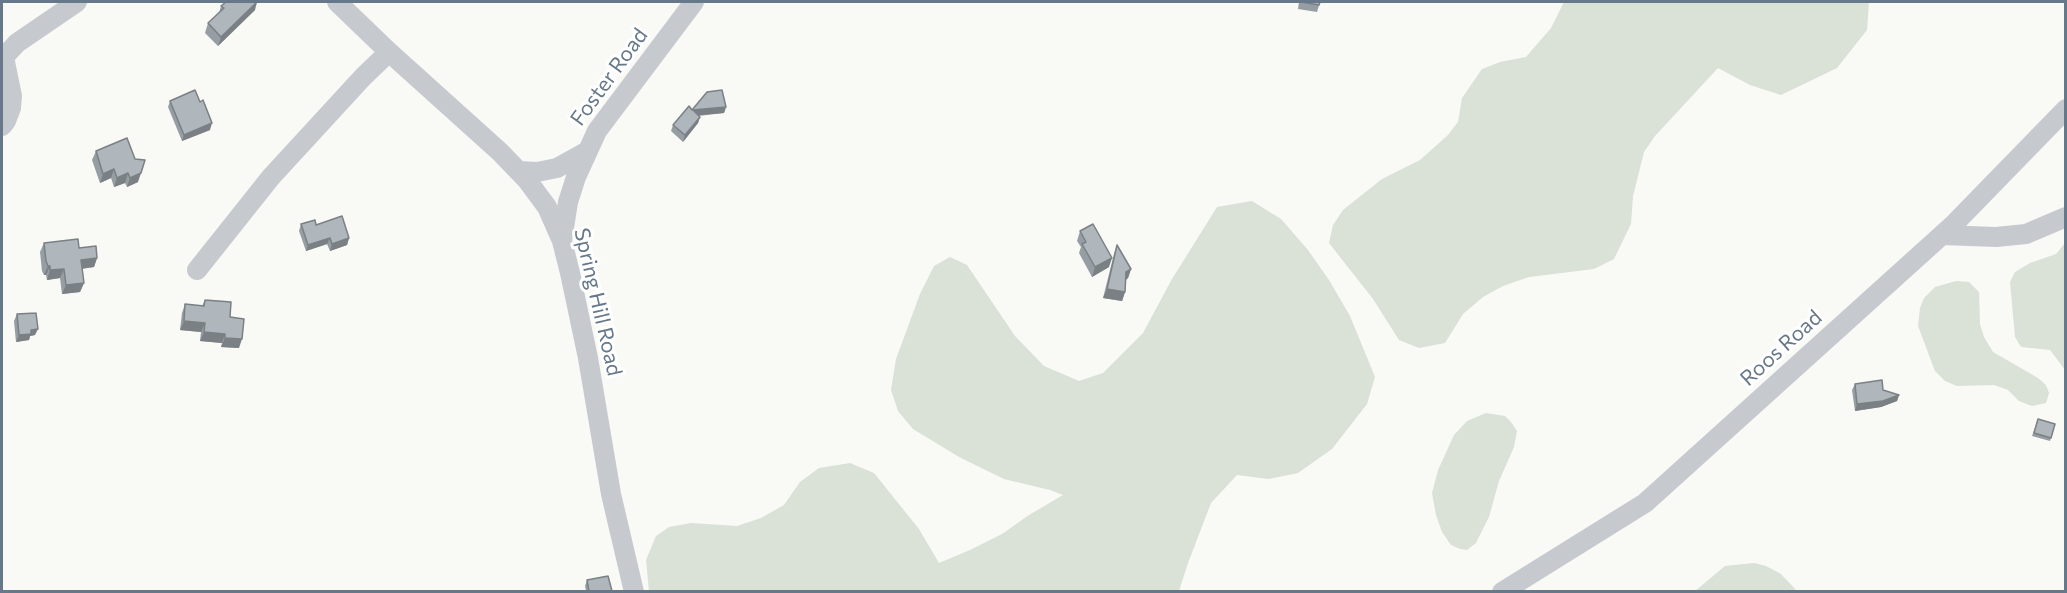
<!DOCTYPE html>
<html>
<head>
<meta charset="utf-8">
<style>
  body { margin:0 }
  #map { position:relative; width:2067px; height:593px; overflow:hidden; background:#f9f9f6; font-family:Commissioner,sans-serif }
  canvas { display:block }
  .frame { position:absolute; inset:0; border:3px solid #667889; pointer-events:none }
</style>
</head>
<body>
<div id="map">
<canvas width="2067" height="593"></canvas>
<div class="frame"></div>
</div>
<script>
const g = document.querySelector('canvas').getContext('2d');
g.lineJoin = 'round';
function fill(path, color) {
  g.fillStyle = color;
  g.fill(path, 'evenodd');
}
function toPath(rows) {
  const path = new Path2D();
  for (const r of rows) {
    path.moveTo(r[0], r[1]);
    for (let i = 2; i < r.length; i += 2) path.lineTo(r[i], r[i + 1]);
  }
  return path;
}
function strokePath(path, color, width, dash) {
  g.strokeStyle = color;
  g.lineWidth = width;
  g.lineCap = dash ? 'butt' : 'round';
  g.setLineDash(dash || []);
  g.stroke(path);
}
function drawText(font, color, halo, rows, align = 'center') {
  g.font = font + ' Commissioner,sans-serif';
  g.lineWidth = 6;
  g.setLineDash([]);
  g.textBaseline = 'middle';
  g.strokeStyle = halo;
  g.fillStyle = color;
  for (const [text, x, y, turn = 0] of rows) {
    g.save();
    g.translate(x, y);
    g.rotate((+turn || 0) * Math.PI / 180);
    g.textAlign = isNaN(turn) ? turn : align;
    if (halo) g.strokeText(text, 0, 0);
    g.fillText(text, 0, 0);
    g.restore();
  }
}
const green = toPath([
  [1564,2,1869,2,1867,30,1837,68,1781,95,1750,85,1718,68,1655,136,1644,152,1633,196,1631,224,1614,259,1594,269,1529,277,1503,286,1483,297,1463,314,1445,343,1419,348,1399,340,1373,299,1329,243,1333,225,1343,210,1382,179,1420,160,1448,135,1458,122,1462,98,1482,69,1500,62,1526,57,1551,28],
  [1252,201,1281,219,1308,250,1329,280,1350,316,1375,377,1367,404,1332,449,1298,473,1269,479,1237,475,1211,503,1188,563,1179,591,649,591,646,560,656,536,669,527,691,523,737,526,761,518,784,505,800,482,819,468,850,463,874,473,919,529,939,563,970,550,1002,534,1029,515,1063,495,1050,490,1004,479,959,457,913,429,898,411,891,390,896,359,920,294,934,266,950,257,967,265,1015,336,1044,366,1079,381,1103,373,1143,333,1172,279,1217,207],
  [2065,243,2065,370,2050,350,2021,347,2015,337,2010,282,2015,272,2030,263,2056,254],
  [1956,281,1969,282,1979,292,1980,324,1984,337,1993,352,2038,378,2046,385,2049,393,2046,403,2032,406,2019,401,2008,390,1994,385,1957,386,1945,381,1935,371,1918,326,1920,308,1924,298,1935,287],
  [1486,413,1505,416,1511,422,1517,431,1514,447,1499,481,1489,517,1476,543,1467,550,1460,549,1451,545,1442,532,1436,515,1432,493,1438,470,1454,435,1467,421],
  [1754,563,1766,566,1781,574,1797,591,1695,591,1725,566]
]);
const minor = toPath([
  [337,2,389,52,500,152,527,180,547,207,562,241,570,273,588,358,611,494,634,592],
  [4,57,17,43,77,2],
  [2,58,4,57,12,96,11,108,6,121,2,126],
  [519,171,537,172,557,168,586,152],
  [1942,235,1996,237,2026,234,2066,217],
  [562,241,568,202,576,177,597,131,694,2],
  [197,270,271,177,363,77,389,52],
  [1502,592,1645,503,1953,225,2066,109]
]);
const wall = toPath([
  [1299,2,1320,2,1317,12,1298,9],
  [221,6,255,10,218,46,205,33,208,23,219,13],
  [170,101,210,130,182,141,168,107],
  [726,107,724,113,698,116,700,117,698,123,683,142,671,131,673,125,692,110],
  [127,138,138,182,127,187,125,183,114,187,111,178,100,183,92,160,96,151],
  [301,224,316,225,349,238,347,245,330,251,327,244,306,251,299,231],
  [1080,231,1109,267,1092,277,1079,253,1081,247,1077,241],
  [44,243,79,248,97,258,94,267,82,269,84,283,80,292,62,294,60,278,47,280,46,275,44,275,42,271,40,252],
  [1117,245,1131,269,1128,278,1126,280,1125,292,1122,301,1103,298,1114,254],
  [205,300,230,317,239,348,221,347,222,343,200,341,201,332,180,330,182,313,185,304,202,306],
  [17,314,35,335,30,336,29,340,16,342,14,321],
  [1855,384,1883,390,1899,395,1897,401,1881,407,1855,411,1852,390],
  [2038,419,2055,424,2050,441,2032,436],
  [587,580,612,591,586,591,585,586]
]);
const shadedWall = toPath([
  [257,2,255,10,218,46,221,37],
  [726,107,724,113,690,116,693,110],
  [700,117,698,123,683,142,685,135],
  [212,123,210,130,182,141,184,135],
  [114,169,111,178,100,183,103,174],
  [128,173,125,183,114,187,117,178],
  [141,173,138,182,127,187,130,178],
  [330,238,327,244,306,251,308,245],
  [349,238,347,245,330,251,332,244],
  [97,258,94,267,78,269,81,260],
  [1112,258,1109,267,1092,277,1095,267],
  [48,266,50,266,46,275,44,275],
  [64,269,60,278,47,280,50,270],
  [1131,269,1128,278,1122,282,1126,272],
  [84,283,80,292,62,294,66,285],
  [1107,289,1125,292,1122,301,1103,298],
  [184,321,205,323,201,332,180,330],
  [38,329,35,335,30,336,29,340,16,342,19,335,31,330],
  [204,332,225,334,222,343,200,341],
  [225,338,242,339,239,348,221,347],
  [1899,395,1897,401,1881,407,1855,411,1857,404]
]);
const building = toPath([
  [226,2,257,2,221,37,208,23,224,8,221,6,226,2],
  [1301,2,1320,2,1319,5,1301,2],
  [195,90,200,102,203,100,212,123,184,135,170,101,195,90],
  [722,90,726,107,693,110,700,117,685,135,673,125,689,106,692,110,707,92,722,90],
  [127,138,135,159,145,160,141,173,130,178,128,173,117,178,114,169,103,174,96,151,127,138],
  [342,216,349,238,332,244,330,238,308,245,301,224,315,220,316,225,342,216],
  [1093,224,1112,258,1095,267,1082,244,1086,242,1080,231,1093,224],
  [78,239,79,248,96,246,97,258,81,260,84,283,66,285,64,269,50,270,50,266,48,266,46,261,44,243,78,239],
  [1117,245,1131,269,1126,272,1125,292,1107,289,1117,245],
  [205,300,231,302,230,317,244,319,242,339,225,338,225,334,204,332,205,323,184,321,185,304,204,306,205,300],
  [36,313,38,329,31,330,31,334,19,335,17,314,36,313],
  [1882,380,1883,390,1899,395,1883,401,1857,404,1855,384,1882,380],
  [2038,419,2055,424,2051,438,2034,433,2038,419],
  [608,576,612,591,589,591,587,580,608,576]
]);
const streetNames = [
  ["Foster Road",609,77,-54],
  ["Spring Hill Road",598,302,77],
  ["Roos Road",1781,348,-42]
];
fill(green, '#dae1d7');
strokePath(minor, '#c6cace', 20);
fill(wall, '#969da3');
fill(shadedWall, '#7a8084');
fill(building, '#afb7bd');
strokePath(building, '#7a8084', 1.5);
drawText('21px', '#667889', '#fff', streetNames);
</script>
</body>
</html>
